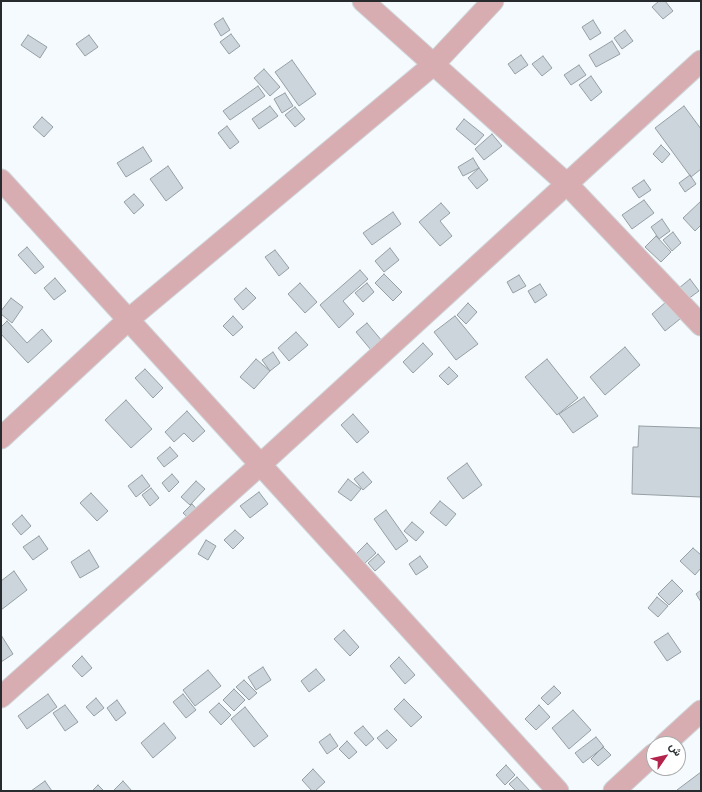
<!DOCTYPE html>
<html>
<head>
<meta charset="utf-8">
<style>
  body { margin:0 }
  #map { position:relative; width:702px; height:792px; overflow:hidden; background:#f4fafe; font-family:Roboto,Vazirmatn,sans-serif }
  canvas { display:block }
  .frame { position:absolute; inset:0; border:2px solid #272b2d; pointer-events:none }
  .north { position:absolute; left:646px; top:736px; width:40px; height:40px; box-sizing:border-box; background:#fff; border:1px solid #a9aaab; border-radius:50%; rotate:56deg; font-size:11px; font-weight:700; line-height:16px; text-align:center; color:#272b2d }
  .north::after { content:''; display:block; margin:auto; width:14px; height:18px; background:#b4234c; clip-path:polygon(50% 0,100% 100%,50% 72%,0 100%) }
</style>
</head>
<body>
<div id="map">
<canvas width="702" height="792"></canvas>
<div class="frame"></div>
<div class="north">ش</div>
</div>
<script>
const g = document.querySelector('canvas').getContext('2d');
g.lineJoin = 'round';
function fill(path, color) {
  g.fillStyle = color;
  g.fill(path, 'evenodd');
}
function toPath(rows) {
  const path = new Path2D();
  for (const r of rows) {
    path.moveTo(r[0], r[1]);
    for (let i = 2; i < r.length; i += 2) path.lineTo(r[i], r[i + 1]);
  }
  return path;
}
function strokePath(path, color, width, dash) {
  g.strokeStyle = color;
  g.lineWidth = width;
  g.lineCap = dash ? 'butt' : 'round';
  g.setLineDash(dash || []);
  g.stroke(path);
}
const building = toPath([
  [659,1,665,1,673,11,663,19,652,7,659,1],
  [223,18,230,30,221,36,214,24,223,18],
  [593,20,601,33,590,40,582,27,593,20],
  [625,30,633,41,622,49,614,38,625,30],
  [231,34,240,46,229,54,220,42,231,34],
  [28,35,47,47,40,58,21,45,28,35],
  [89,35,98,47,85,56,76,44,89,35],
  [612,41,620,54,596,67,589,55,612,41],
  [521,55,528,65,515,74,508,64,521,55],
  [543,56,552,68,542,76,532,64,543,56],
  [292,60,316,94,299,106,275,72,292,60],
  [579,65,586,75,571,85,564,75,579,65],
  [264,69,280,87,270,96,254,78,264,69],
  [591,76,602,92,591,101,579,85,591,76],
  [258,86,265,96,230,120,223,111,258,86],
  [285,93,293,106,282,113,274,99,285,93],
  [270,106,278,116,259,129,252,119,270,106],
  [684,106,701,129,701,169,691,177,655,128,684,106],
  [295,107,305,119,295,127,285,115,295,107],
  [42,117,53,127,44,137,33,127,42,117],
  [464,119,484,135,475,145,456,129,464,119],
  [227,126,239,142,230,149,218,133,227,126],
  [492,134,502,146,484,160,475,149,492,134],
  [661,145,670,154,662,163,653,154,661,145],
  [143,147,152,161,126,177,117,163,143,147],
  [473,158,479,168,463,176,458,167,473,158],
  [168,166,183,188,166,201,150,179,168,166],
  [479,168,488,180,477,189,468,178,479,168],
  [690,175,696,184,685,192,679,183,690,175],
  [644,180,651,190,639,198,632,188,644,180],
  [134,194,144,205,134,214,124,202,134,194],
  [644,200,654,213,632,229,622,215,644,200],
  [701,201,701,225,695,231,683,218,701,201],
  [441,203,450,213,440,221,452,236,440,246,419,222,441,203],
  [393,212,401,224,372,245,363,233,393,212],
  [662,219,670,231,659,239,651,227,662,219],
  [673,232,681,243,672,251,663,240,673,232],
  [656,236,671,252,661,262,645,247,656,236],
  [27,247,44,267,35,274,18,255,27,247],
  [390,248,399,260,384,272,375,261,390,248],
  [275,250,289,268,279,276,265,257,275,250],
  [360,270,368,279,343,301,354,314,339,328,320,305,360,270],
  [384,274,402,292,393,301,375,283,384,274],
  [519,275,526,286,513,293,507,282,519,275],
  [55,278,66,291,54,300,44,288,55,278],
  [690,279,699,291,688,299,679,288,690,279],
  [300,283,317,302,305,313,288,294,300,283],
  [367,283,374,292,363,302,355,293,367,283],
  [540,284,547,295,535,303,528,291,540,284],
  [246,288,256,298,243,310,234,299,246,288],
  [11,298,23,307,12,323,1,314,1,311,11,298],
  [666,302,680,319,665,331,652,314,666,302],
  [468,303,477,312,466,324,457,315,468,303],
  [233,316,243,327,233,336,223,326,233,316],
  [455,316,478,344,456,360,434,332,455,316],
  [7,321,27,343,42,329,52,341,28,363,1,334,1,327,7,321],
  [367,323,382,341,371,350,356,332,367,323],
  [296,332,308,345,289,361,278,348,296,332],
  [423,343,433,354,413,373,403,362,423,343],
  [625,347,640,365,605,395,590,377,625,347],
  [273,352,280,363,270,371,262,360,273,352],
  [256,359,270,371,254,389,240,377,256,359],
  [547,359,578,398,557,415,525,377,547,359],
  [449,367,458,376,448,385,439,376,449,367],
  [145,369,163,388,153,398,135,378,145,369],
  [584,397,598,416,573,433,559,414,584,397],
  [126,400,152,429,131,448,105,420,126,400],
  [187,411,205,431,193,442,184,433,174,442,165,432,187,411],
  [353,414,369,432,357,443,341,425,353,414],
  [639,426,701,428,701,497,632,494,633,447,638,447,639,426],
  [170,447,178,456,164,467,157,458,170,447],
  [467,463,482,485,463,499,447,478,467,463],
  [363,472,372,482,363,490,354,479,363,472],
  [172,474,179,482,169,492,162,483,172,474],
  [142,475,150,486,136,497,128,486,142,475],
  [348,479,361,489,351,501,338,492,348,479],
  [196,481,205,489,190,505,181,497,196,481],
  [151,488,159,498,150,506,142,495,151,488],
  [259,492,268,504,250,518,240,506,259,492],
  [91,493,108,511,97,521,80,503,91,493],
  [440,501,456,514,446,526,430,513,440,501],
  [192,504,202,515,194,523,183,513,192,504],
  [386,510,408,541,396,550,374,519,386,510],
  [22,515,31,526,21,535,12,524,22,515],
  [412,522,424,532,416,541,404,531,412,522],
  [235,530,244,538,233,549,224,540,235,530],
  [39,536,48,549,33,560,23,547,39,536],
  [206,540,216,546,208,560,198,554,206,540],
  [367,543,376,553,365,563,356,554,367,543],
  [693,548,701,555,701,568,695,575,680,561,693,548],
  [89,550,99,567,80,578,71,562,89,550],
  [378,554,385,562,375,571,368,563,378,554],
  [420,556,428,567,416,575,409,564,420,556],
  [14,571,27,590,1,610,1,581,14,571],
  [672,580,683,591,669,605,658,594,672,580],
  [701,590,701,602,696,594,701,590],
  [657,597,668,606,658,617,648,608,657,597],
  [344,630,359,647,350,656,334,639,344,630],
  [668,633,681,652,667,661,654,642,668,633],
  [1,635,13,654,1,662,1,635],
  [82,656,92,668,82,677,72,666,82,656],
  [399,657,415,675,405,684,390,666,399,657],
  [263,667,271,680,256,690,248,677,263,667],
  [316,669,325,680,309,692,301,681,316,669],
  [208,670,221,686,195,706,183,690,208,670],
  [244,680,257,693,249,700,236,687,244,680],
  [554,686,561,693,548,705,541,698,554,686],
  [234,689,245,700,234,711,223,700,234,689],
  [48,694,57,707,27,729,18,716,48,694],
  [183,694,196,710,186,718,173,702,183,694],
  [96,698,104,708,94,716,86,707,96,698],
  [404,699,422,717,411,727,394,709,404,699],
  [117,700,126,713,116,721,107,708,117,700],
  [219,703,231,715,221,725,209,712,219,703],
  [65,705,78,722,65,731,53,713,65,705],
  [539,705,550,717,536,730,525,719,539,705],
  [245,707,268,736,254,747,231,719,245,707],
  [573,710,591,730,569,749,552,728,573,710],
  [164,723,176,738,153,758,141,743,164,723],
  [363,726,374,739,366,746,354,733,363,726],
  [387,730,397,740,387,749,377,738,387,730],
  [330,734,338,746,327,754,319,742,330,734],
  [596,737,604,747,583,763,575,753,596,737],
  [347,741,357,752,349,759,339,749,347,741],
  [603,747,611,755,598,766,591,759,603,747],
  [506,765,515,775,505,785,496,775,506,765],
  [313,769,325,782,315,791,312,791,302,780,313,769],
  [701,772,701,791,678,791,677,790,701,772],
  [517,777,530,791,516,791,509,784,517,777],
  [45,781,52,791,31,791,45,781],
  [123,781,132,791,113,791,123,781],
  [98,785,104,791,92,791,98,785]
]);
const minor = toPath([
  [363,1,567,184,701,325],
  [1,180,558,791],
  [1,438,128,320,433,65,493,1],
  [1,697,260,465,701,61],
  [665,744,701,711],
  [614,791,654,754]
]);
fill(building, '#cbd5db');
strokePath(building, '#959fa4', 1);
strokePath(minor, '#cfd5d8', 23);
strokePath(minor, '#d8adb1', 21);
</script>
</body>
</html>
